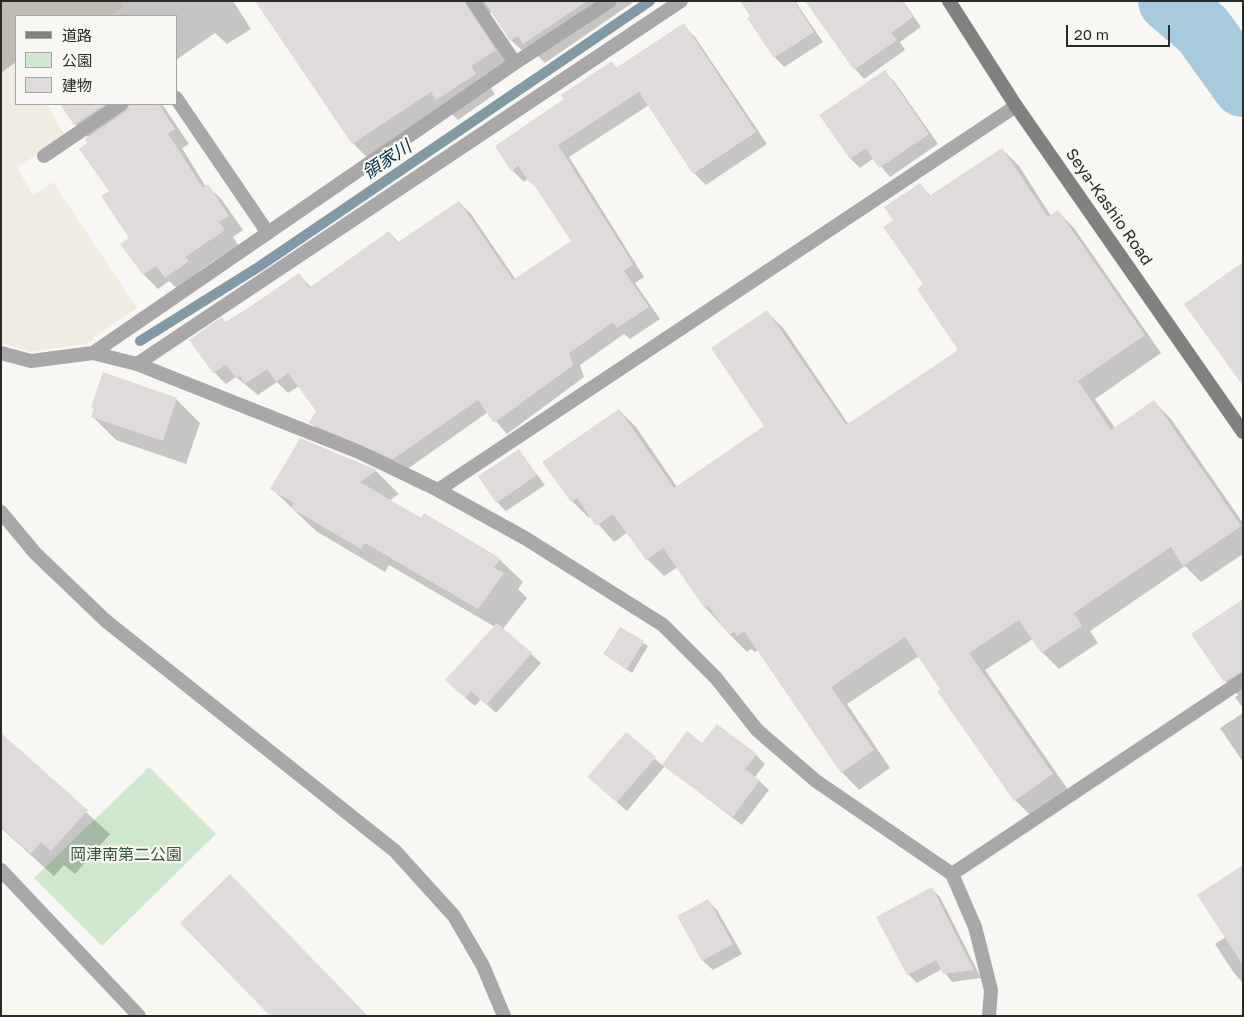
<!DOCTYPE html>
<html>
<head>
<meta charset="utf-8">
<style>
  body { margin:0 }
  #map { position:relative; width:1244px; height:1017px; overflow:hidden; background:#f8f7f4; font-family:"Golos Text","Noto Sans JP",sans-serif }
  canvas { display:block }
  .frame { position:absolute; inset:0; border:2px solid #2a2a29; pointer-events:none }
  .legend { position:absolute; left:15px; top:15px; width:162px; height:90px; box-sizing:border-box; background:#f8f7f4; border:1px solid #a6a5a3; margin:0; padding:6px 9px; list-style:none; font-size:15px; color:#2a2a29 }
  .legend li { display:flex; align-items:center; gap:10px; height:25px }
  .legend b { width:25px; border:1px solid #a6a5a3 }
  .scale { position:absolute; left:1066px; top:25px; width:104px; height:22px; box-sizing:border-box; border:2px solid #2a2a29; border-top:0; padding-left:6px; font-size:15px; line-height:18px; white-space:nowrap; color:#2a2a29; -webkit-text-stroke:4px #f8f7f4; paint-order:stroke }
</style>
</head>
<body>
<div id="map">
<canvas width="1244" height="1017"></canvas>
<div class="frame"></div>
<ul class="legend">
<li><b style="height:6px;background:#838180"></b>道路</li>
<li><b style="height:14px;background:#cee7ce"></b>公園</li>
<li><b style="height:14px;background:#dfdbdb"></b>建物</li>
</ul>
<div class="scale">20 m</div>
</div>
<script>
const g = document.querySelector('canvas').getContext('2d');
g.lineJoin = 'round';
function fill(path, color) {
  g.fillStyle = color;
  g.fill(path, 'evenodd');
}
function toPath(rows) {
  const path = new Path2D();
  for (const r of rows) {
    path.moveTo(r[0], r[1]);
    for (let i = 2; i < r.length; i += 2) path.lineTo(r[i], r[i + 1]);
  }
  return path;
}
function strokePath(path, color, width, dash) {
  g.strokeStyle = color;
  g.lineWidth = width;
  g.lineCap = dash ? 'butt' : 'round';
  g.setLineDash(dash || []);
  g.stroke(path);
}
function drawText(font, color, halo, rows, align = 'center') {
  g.font = font + ' "Golos Text","Noto Sans JP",sans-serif';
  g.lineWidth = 4.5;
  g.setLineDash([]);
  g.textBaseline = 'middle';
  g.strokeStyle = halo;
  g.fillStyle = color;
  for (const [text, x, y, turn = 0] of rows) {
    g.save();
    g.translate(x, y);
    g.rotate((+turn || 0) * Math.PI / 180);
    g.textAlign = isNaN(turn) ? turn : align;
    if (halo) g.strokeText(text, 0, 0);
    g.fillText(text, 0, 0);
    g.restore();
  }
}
const built = toPath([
  [1,1,119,1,123,7,109,16,16,16,16,104,46,104,65,135,17,168,33,195,53,182,137,308,85,344,30,352,1,342]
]);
const green = toPath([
  [149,767,216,834,102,946,34,878]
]);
const shadow = toPath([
  [1,1,233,1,251,29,227,44,215,33,176,60,176,16,16,16,16,62,1,73],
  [274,1,635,1,545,63,538,56,532,60,511,40,493,12,488,14,515,71,490,87,495,94,458,120,450,112,373,164,353,143],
  [742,1,795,1,823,42,784,67,775,57,749,19,752,17],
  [820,1,903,1,921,27,900,42,905,50,864,79,855,69,811,7],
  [683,25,695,37,767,144,706,185,694,173,649,105,569,157,644,277,635,283,660,319,630,339,624,334,580,365,584,377,507,434,488,412,406,470,322,434,311,423,317,411,299,386,288,393,277,382,258,395,236,377,226,384,214,372,222,319,226,323,299,275,311,287,389,232,399,243,459,202,471,214,516,280,572,241,540,191,528,179,524,182,512,170,566,100,612,63,617,68],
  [885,72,894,81,938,144,890,177,874,158,860,168,851,159,821,115],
  [61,104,162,104,189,144,182,148,206,187,208,186,222,200,243,230,233,237,238,245,199,271,202,276,180,291,169,281,158,289,144,275,122,244,131,238,89,143,89,138,75,124],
  [1002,149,1019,166,1051,216,1057,211,1074,228,1161,353,1095,399,1115,428,1154,402,1171,419,1243,523,1243,554,1201,582,1185,566,1090,631,1098,643,1059,669,1042,652,1033,639,985,670,1069,791,1032,817,1015,800,919,656,847,704,890,768,859,790,842,772,758,650,755,652,751,649,747,652,730,635,706,608,678,567,664,576,647,559,628,532,614,542,591,516,589,518,572,501,619,410,636,427,677,487,766,426,767,312,784,329,849,425,959,350,895,220,920,185,931,196],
  [104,374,177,400,200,423,186,464,116,440,92,416,95,409,92,406],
  [301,440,376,471,399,494,389,501,499,559,523,582,518,589,527,598,503,629,541,663,496,713,481,699,475,706,456,690,495,627,389,565,385,572,316,531,272,489],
  [519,451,545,485,506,511,497,502],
  [1243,600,1243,708,1235,697,1238,695,1225,681],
  [621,628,648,646,632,673,604,654],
  [1243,713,1243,762,1220,728],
  [626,733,663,766,687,733,702,745,756,755,765,764,755,777,769,790,742,825,665,766,627,811,588,777],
  [1,735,110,834,75,874,64,865,54,876,1,828],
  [1243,867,1243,983,1234,973,1215,944,1226,937],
  [932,889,940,897,981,978,952,982,942,969,917,983,908,974,878,918],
  [708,901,717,910,742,954,713,970,703,961,679,916]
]);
const stream = toPath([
  [140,341,260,266,650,1]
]);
const river = toPath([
  [1169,1,1203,30,1243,86]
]);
const building = toPath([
  [255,1,464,1,496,50,471,66,476,74,436,100,431,92,352,144],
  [484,1,587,1,523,44,518,36,510,41],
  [740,1,794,1,814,32,774,58,747,18,750,16],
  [805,1,902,1,913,17,891,33,897,40,854,70],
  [684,23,756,132,693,174,639,92,558,145,633,264,624,271,649,307,617,328,613,322,569,353,573,365,494,423,478,400,393,459,309,423,316,411,288,373,276,382,267,369,245,384,240,376,236,378,226,365,213,373,189,340,222,317,225,322,247,309,299,273,309,288,389,231,397,243,459,201,513,280,571,241,532,182,530,183,518,166,511,171,495,146,564,99,561,95,612,61,616,68],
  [885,70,929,134,879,168,866,148,850,159,819,115],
  [60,104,106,104,74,125],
  [130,104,159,104,175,129,168,134,203,188,208,184,229,216,219,222,225,230,185,257,189,261,165,278,156,266,143,275,120,244,129,238,101,196,109,191,79,149,87,143,85,139,126,111],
  [1002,148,1048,217,1058,210,1145,335,1078,381,1111,430,1154,400,1241,526,1183,566,1171,547,1074,613,1082,626,1041,653,1019,620,969,653,1053,774,1014,801,937,691,940,689,905,637,831,687,874,750,841,773,744,631,737,636,734,632,729,635,708,606,705,609,663,548,646,560,613,514,596,526,577,498,571,502,542,462,619,409,674,488,764,426,711,348,767,310,846,425,958,350,917,289,923,284,883,227,893,220,884,207,920,183,929,196],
  [1243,262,1243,386,1184,304],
  [103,372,177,398,163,441,91,417,94,408,91,407],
  [300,438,377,470,360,482,421,518,424,513,500,558,494,568,504,573,478,609,365,543,361,549,291,508,294,503,270,489],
  [519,449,537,475,496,503,478,476],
  [1243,599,1243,671,1224,682,1191,634],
  [497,623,532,653,486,705,471,691,465,698,445,680],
  [620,627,644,641,627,669,603,654],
  [717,724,757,754,745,769,760,780,733,817,662,765,687,731,702,743],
  [626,732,656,757,617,802,587,777],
  [1,733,88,810,51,851,41,842,31,854,1,827],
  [1243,865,1243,965,1197,895],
  [230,874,368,1016,270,1016,180,923],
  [932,887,953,929,974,970,943,974,936,960,907,975,876,917],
  [708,899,733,944,702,961,677,916]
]);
const minor = toPath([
  [473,1,515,63],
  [176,98,268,233],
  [44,156,121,104],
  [1,353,31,361,93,353,137,364,359,452,438,490,525,538,663,625,716,678,757,730,816,781,952,874,975,927,991,990,989,1016],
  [93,353,515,63,610,1],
  [137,364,681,1],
  [438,490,1016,106],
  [1,870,139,1016],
  [952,874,1243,680]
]);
const tertiary = toPath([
  [1,512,35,553,106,621,395,851,454,916,483,966,504,1016]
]);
const secondary = toPath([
  [949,1,1016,106,1243,432]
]);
const streetNames = [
  ["Seya-Kashio Road",1109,207,55]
];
const parkNames = [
  ["岡津南第二公園",126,855]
];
const waterNames = [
  ["領家川",387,160,-34]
];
fill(built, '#f0ece2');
fill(green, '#cee7ce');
fill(shadow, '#0003');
strokePath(stream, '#829aa6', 10);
strokePath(river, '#a7cadc', 62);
fill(building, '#dfdbdb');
strokePath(minor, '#a9a7a7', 14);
strokePath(tertiary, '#a9a7a7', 14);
strokePath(secondary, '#838180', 14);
drawText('16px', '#2a2a29', '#f8f7f4', streetNames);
drawText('16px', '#325934', '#f8f7f4', parkNames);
drawText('italic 18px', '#003245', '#f8f7f4', waterNames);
</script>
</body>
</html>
